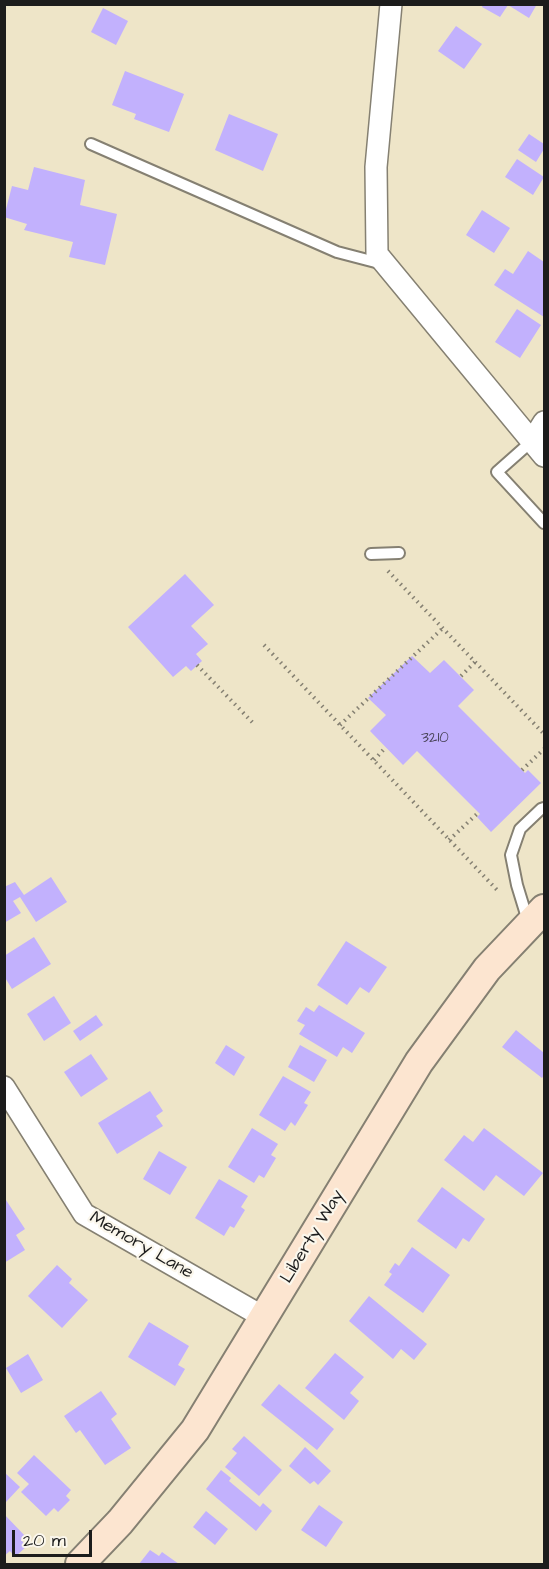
<!DOCTYPE html>
<html>
<head>
<meta charset="utf-8">
<style>
  body { margin:0 }
  #map { position:relative; width:549px; height:1569px; overflow:hidden; background:#eee5c8; font-family:"Architects Daughter",sans-serif }
  canvas { display:block }
  .frame { position:absolute; inset:0; border:6px solid #1c1c1c; pointer-events:none }
  .scale { position:absolute; left:12px; top:1530px; width:80px; height:27px; box-sizing:border-box; border:3px solid #1c1c1c; border-top:0; padding-left:8px; font-size:18px; line-height:21px; white-space:nowrap; color:#1c1c1c; -webkit-text-stroke:4px #fbf7ec; paint-order:stroke }
</style>
</head>
<body>
<div id="map">
<canvas width="549" height="1569"></canvas>
<div class="frame"></div>
<div class="scale">20 m</div>
</div>
<script>
const g = document.querySelector('canvas').getContext('2d');
g.lineJoin = 'round';
function fill(path, color) {
  g.fillStyle = color;
  g.fill(path, 'evenodd');
}
function toPath(rows) {
  const path = new Path2D();
  for (const r of rows) {
    path.moveTo(r[0], r[1]);
    for (let i = 2; i < r.length; i += 2) path.lineTo(r[i], r[i + 1]);
  }
  return path;
}
function strokePath(path, color, width, dash) {
  g.strokeStyle = color;
  g.lineWidth = width;
  g.lineCap = dash ? 'butt' : 'round';
  g.setLineDash(dash || []);
  g.stroke(path);
}
function drawText(font, color, halo, rows, align = 'center') {
  g.font = font + ' "Architects Daughter",sans-serif';
  g.lineWidth = 4.5;
  g.setLineDash([]);
  g.textBaseline = 'middle';
  g.strokeStyle = halo;
  g.fillStyle = color;
  for (const [text, x, y, turn = 0] of rows) {
    g.save();
    g.translate(x, y);
    g.rotate((+turn || 0) * Math.PI / 180);
    g.textAlign = isNaN(turn) ? turn : align;
    if (halo) g.strokeText(text, 0, 0);
    g.fillText(text, 0, 0);
    g.restore();
  }
}
const building = toPath([
  [483,4,537,4,529,18,508,5,500,17,482,7],
  [103,8,128,21,116,45,91,32],
  [456,26,482,44,464,69,438,51],
  [125,71,184,94,169,132,134,119,136,114,112,105],
  [229,114,278,134,263,171,215,150],
  [529,134,544,144,544,149,536,162,518,150],
  [517,159,544,177,533,195,505,177],
  [34,167,85,180,80,205,117,214,105,265,69,257,73,242,24,230,27,224,4,217,12,186,28,190],
  [482,210,510,228,494,253,466,235],
  [528,251,544,262,544,317,494,285,505,269,513,274],
  [517,309,541,325,520,358,495,342],
  [185,574,214,605,191,626,208,644,196,654,202,661,191,671,186,666,173,677,128,627],
  [412,656,430,673,444,660,474,690,458,706,525,773,528,770,541,783,491,832,477,817,480,814,417,751,403,765,370,731,386,715,368,698],
  [51,877,67,902,36,922,20,897,13,901,21,913,4,923,4,887,15,882,24,895],
  [34,937,51,964,12,989,4,976,4,956],
  [346,941,387,967,369,993,360,987,347,1005,317,985],
  [54,996,71,1023,44,1041,27,1014],
  [319,1005,365,1033,352,1053,343,1047,337,1057,299,1034,305,1025,297,1021,306,1007,314,1012],
  [96,1015,103,1025,80,1041,73,1031],
  [516,1030,544,1053,544,1075,542,1078,502,1047],
  [226,1045,245,1057,234,1076,215,1063],
  [300,1045,327,1060,314,1082,288,1067],
  [91,1054,108,1079,81,1097,64,1072],
  [283,1076,311,1092,304,1103,308,1105,295,1126,291,1122,285,1131,259,1115],
  [150,1091,163,1111,156,1116,163,1126,117,1154,98,1123],
  [252,1128,278,1144,271,1155,276,1158,264,1178,259,1175,254,1183,228,1167],
  [484,1128,543,1173,524,1196,496,1175,484,1191,444,1160,464,1135,473,1142],
  [159,1151,187,1167,170,1195,143,1179],
  [219,1179,248,1196,241,1207,245,1210,234,1228,230,1226,224,1236,195,1218],
  [442,1187,485,1219,469,1242,463,1238,456,1249,417,1221],
  [4,1197,25,1229,16,1235,25,1250,4,1263],
  [412,1247,450,1275,423,1313,384,1285,392,1274,389,1272,395,1263,399,1266],
  [57,1265,72,1279,69,1283,88,1300,62,1328,28,1296],
  [369,1296,427,1344,414,1360,401,1349,393,1359,349,1321],
  [149,1322,189,1346,178,1365,185,1369,175,1386,128,1357],
  [335,1353,364,1377,350,1393,359,1401,344,1420,305,1388],
  [28,1354,43,1380,21,1393,6,1368],
  [279,1384,334,1429,317,1450,261,1405],
  [101,1391,117,1414,111,1419,131,1448,105,1465,80,1430,76,1433,64,1416],
  [244,1436,282,1470,259,1496,225,1467,237,1453,232,1449],
  [305,1447,331,1471,318,1485,314,1481,310,1484,289,1466],
  [34,1455,71,1490,66,1496,70,1500,58,1512,54,1508,46,1516,21,1492,29,1484,17,1473],
  [221,1470,231,1478,229,1481,260,1507,263,1503,272,1511,256,1531,206,1489],
  [4,1472,20,1487,6,1502,4,1500],
  [319,1505,343,1522,326,1547,301,1530],
  [206,1511,228,1529,215,1545,193,1527],
  [4,1514,26,1537,21,1540,27,1546,15,1557,10,1551,4,1556],
  [150,1550,159,1556,162,1552,179,1564,139,1564]
]);
const path = toPath([
  [388,571,544,734],
  [264,645,499,892],
  [197,665,254,724],
  [461,676,475,662],
  [340,725,443,628],
  [374,760,386,747],
  [522,770,544,749],
  [449,840,478,813]
]);
const lane = toPath([
  [91,144,337,252,383,264],
  [532,441,497,472,544,523],
  [371,554,399,553],
  [528,921,517,885,511,855,520,829,541,809,544,808]
]);
const street = toPath([
  [391,4,376,167,377,254,544,456],
  [532,441,544,422],
  [4,1087,84,1214,265,1318]
]);
const secondary = toPath([
  [80,1564,120,1522,195,1430,419,1062,487,969,544,909]
]);
const numberNames = [
  ["3210",435,739]
];
const streetNames = [
  ["Liberty Way",313,1237,-59],
  ["Memory Lane",141,1246,30]
];
fill(building, '#c2b1fd');
strokePath(lane, '#858072', 14);
strokePath(street, '#858072', 24);
strokePath(secondary, '#858072', 32);
strokePath(path, '#858072', 4, [1.5, 4.5]);
strokePath(lane, '#fff', 10);
strokePath(street, '#fff', 21);
strokePath(secondary, '#fce5d0', 28);
drawText('15px', '#464154', null, numberNames);
drawText('18px', '#1c1c1c', '#fbf7ec', streetNames);
</script>
</body>
</html>
